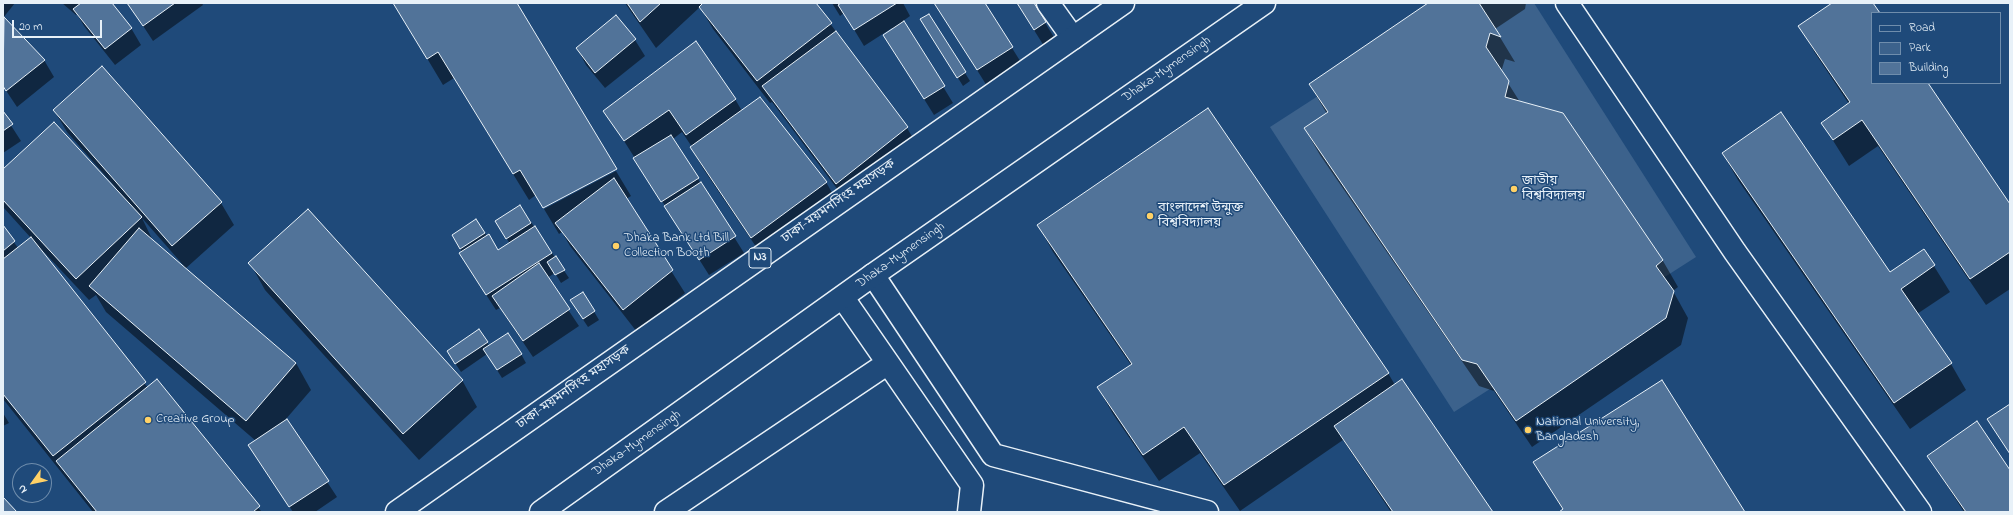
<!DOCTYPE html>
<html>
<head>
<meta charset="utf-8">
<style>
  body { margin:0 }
  #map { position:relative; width:2013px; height:515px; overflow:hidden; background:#1f4a7a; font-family:"Indie Flower",sans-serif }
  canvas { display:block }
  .frame { position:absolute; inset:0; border:4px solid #e8f1f8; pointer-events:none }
  .legend { position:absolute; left:1871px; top:12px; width:130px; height:72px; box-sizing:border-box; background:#1f4a7a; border:1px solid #6f8dac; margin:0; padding:5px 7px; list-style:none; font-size:12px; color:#e8f1f8 }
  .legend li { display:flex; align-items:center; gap:8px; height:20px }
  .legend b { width:20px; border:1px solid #6f8dac }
  .north { position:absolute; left:12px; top:463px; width:40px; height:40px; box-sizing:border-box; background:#1f4a7a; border:1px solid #6f8dac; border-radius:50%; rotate:237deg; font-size:11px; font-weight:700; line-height:16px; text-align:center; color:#e8f1f8 }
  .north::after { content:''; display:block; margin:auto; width:14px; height:18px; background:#ffd166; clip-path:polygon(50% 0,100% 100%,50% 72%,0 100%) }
  .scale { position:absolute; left:12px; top:20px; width:90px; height:18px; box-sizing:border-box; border:2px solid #e8f1f8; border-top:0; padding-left:5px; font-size:12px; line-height:14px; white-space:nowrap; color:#e8f1f8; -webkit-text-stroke:3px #1f4a7a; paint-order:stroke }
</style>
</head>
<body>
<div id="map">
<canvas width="2013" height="515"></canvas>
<div class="frame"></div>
<ul class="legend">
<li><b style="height:5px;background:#1f4a7a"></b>Road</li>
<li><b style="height:11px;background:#3c628c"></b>Park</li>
<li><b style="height:11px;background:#517399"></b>Building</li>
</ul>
<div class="north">N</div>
<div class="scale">20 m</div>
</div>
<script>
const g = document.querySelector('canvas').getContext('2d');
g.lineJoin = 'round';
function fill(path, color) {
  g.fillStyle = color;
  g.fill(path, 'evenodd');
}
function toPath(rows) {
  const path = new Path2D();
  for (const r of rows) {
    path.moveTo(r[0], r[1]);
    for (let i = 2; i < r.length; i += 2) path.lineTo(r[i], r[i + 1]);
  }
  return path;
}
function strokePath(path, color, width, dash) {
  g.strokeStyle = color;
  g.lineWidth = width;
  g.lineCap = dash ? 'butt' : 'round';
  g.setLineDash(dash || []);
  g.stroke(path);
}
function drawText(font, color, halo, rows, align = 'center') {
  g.font = font + ' "Indie Flower","Noto Sans Bengali",sans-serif';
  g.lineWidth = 3;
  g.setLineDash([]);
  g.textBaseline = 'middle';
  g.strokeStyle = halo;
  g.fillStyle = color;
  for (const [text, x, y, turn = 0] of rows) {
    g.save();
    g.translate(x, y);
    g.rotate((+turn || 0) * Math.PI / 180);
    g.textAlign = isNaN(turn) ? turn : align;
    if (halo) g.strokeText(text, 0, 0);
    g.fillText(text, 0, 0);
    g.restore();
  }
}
const green = toPath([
  [1462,3,1534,3,1696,257,1454,412,1270,127]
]);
const shadow = toPath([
  [3,3,15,3,3,18],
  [62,3,111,3,131,28,141,45,115,65,84,26,77,14,76,15],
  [128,3,202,3,203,5,153,41],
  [394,3,517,3,536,195,529,200,454,78,443,85],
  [625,3,815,3,907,128,920,150,850,206,772,102,770,103,713,29,700,7,656,48],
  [832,3,903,3,910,16,903,21,953,103,934,115,894,51,892,28,864,46,844,13,840,16],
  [935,3,984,3,1022,64,987,86],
  [1017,3,1033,3,1055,39,1044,46],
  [1430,3,1526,3,1525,9,1495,29,1515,62,1505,59,1501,72,1520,102,1562,114,1663,261,1678,287,1673,291,1688,318,1681,345,1532,447,1494,391,1479,386,1320,155,1305,129,1327,114,1310,85],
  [1834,3,1872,3,1879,13,1872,13,1872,83,1926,83,2010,206,2010,289,1986,305,1878,146,1849,166,1822,123,1849,104,1815,53,1800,27],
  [929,15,970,81,963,86,927,28],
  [616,16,635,40,645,56,605,88,586,65,577,48],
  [3,18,44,60,54,77,17,107,3,86],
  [102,68,221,203,234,225,185,269,296,363,311,390,286,419,337,497,315,512,293,512,249,446,256,441,106,312,96,295,89,300,42,250,41,251,148,388,262,512,93,512,3,399,3,227,18,248,31,238,3,207,3,171,115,190,116,188,67,132,54,110],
  [142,218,184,266,183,267,153,241],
  [735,99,742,111,826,182,839,205,765,260,704,170,691,148,692,147,682,132,673,139,744,253,709,275,605,111],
  [3,113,21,141,3,153],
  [1723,154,1889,273,1924,250,1950,292,1917,314,1951,364,1966,390,1910,429,1738,180],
  [616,171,631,196,626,199,685,293,637,332,570,246,562,232,559,234,544,209],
  [520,206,569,278,561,283,555,273,547,278,579,326,533,357,500,308,496,310,470,270,458,244,476,221,498,251,510,244,496,221],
  [1038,225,1388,373,1395,385,1492,512,1391,512,1343,440,1240,511,1200,453,1159,481,1113,414,1098,388,1131,365,1053,252],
  [250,263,462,380,477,407,419,460,265,290],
  [583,293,599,320,588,327,576,309],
  [487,342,489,346,521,354,526,363,502,378,487,354,461,372,453,360],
  [3,413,9,423,3,426],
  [1928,456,2010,471,2010,512,1964,512],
  [1534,462,1744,512,1561,512,1563,510]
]);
const building = toPath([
  [81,3,112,3,132,28,105,49,73,9,81,3],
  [127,3,175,3,143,26,127,3],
  [393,3,517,3,617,169,543,208,520,170,513,174,438,52,427,59,393,3],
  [627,3,661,3,640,22,627,3],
  [703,3,816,3,832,23,757,81,699,7,703,3],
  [841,3,897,3,854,30,838,5,841,3],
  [934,3,985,3,1013,47,977,70,934,3],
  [1017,3,1034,3,1046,22,1034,30,1017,3],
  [1428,3,1479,3,1501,37,1490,33,1486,47,1509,81,1505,97,1563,113,1663,260,1656,266,1674,291,1666,318,1516,421,1477,364,1462,360,1304,128,1328,112,1309,84,1428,3],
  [1832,3,1873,3,1880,13,1872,13,1872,83,1928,83,2010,204,2010,252,1970,279,1862,120,1833,140,1821,123,1850,102,1798,26,1832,3],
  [929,14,966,72,957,78,920,19,929,14],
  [616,15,636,39,595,73,576,48,616,15],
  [4,17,45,60,6,91,3,86,4,17],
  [904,21,945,86,924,99,883,35,904,21],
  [836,31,908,127,836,184,762,86,836,31],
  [696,41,736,99,686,135,669,110,624,141,603,111,696,41],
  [102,66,222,202,172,246,53,110,102,66],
  [760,97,827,182,751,238,690,147,760,97],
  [1208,108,1389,373,1224,485,1184,427,1143,455,1097,387,1132,364,1037,225,1208,108],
  [3,111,13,124,3,131,3,111],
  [1781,112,1890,272,1924,249,1935,265,1901,289,1952,363,1894,403,1722,153,1781,112],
  [54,122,142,217,76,279,3,200,3,169,54,122],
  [671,135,699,178,661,202,633,158,671,135],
  [614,178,673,270,623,310,555,223,614,178],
  [701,182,736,236,699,260,664,206,701,182],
  [520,205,531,223,506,239,495,221,520,205],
  [308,209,463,380,403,434,248,263,308,209],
  [476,219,485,233,460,249,452,235,476,219],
  [3,225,15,241,3,251,3,225],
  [535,226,552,253,486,295,459,253,489,234,498,250,535,226],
  [139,228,296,363,246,421,89,286,139,228],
  [31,237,146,382,53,456,3,394,3,259,31,237],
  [556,256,565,270,555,275,547,262,556,256],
  [539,263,570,309,523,341,492,296,539,263],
  [583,292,595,311,583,319,570,300,583,292],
  [479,329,488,342,455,364,447,351,479,329],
  [508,333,522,354,497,370,483,349,508,333],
  [157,379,260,506,253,512,97,512,56,461,157,379],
  [1402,379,1493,512,1393,512,1334,426,1402,379],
  [1662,380,1745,512,1559,512,1563,509,1533,462,1662,380],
  [2010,404,2010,454,1987,419,2010,404],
  [287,419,329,481,289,507,248,445,287,419],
  [1977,421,2010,470,2010,512,1966,512,1927,456,1977,421],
  [3,497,17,512,3,512,3,497]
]);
const minor = toPath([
  [1048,3,1073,38],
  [1567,3,1735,252,1920,512],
  [873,275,993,455,1207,512],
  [843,298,888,363],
  [666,512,888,363,972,485,969,512]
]);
const highway = toPath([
  [397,512,1123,3],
  [541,512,873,275,1264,3]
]);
const markers = [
  [1514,189,4,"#ffd166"],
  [1150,216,4,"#ffd166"],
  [616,246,4,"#ffd166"],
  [148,420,4,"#ffd166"],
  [1528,430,4,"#ffd166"]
];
const shields = [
  [760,258,22]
];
const shieldNames = [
  ["N3",760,258]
];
const streetNames = [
  ["Dhaka-Mymensingh",1167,70,-35],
  ["ঢাকা-ময়মনসিংহ মহাসড়ক",839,202,-35],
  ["Dhaka-Mymensingh",901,256,-35],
  ["ঢাকা-ময়মনসিংহ মহাসড়ক",574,388,-35],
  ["Dhaka-Mymensingh",637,444,-35]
];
const poiNames = [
  ["জাতীয়",1522,182],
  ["বিশ্ববিদ্যালয়",1522,197],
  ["বাংলাদেশ উন্মুক্ত",1158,209],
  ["বিশ্ববিদ্যালয়",1158,224],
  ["Dhaka Bank Ltd Bill",624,239],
  ["Collection Booth",624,254],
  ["Creative Group",156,420],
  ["National University,",1536,423],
  ["Bangladesh",1536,438]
];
fill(green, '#3c628c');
fill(shadow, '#0007');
fill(building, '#517399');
strokePath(building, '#e8f1f8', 1);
strokePath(minor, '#e8f1f8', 25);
strokePath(highway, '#e8f1f8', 25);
strokePath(minor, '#1f4a7a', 22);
strokePath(highway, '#1f4a7a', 22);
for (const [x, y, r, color] of markers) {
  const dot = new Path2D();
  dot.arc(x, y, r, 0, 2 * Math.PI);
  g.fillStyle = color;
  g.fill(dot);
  strokePath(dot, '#1f4a7a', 1.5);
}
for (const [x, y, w] of shields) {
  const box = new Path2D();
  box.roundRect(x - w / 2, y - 10, w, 20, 3);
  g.fillStyle = '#1f4a7a';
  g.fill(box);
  strokePath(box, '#e8f1f8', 1);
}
drawText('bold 12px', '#e8f1f8', null, shieldNames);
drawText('13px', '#e8f1f8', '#1f4a7a', streetNames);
drawText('13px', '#e8f1f8', '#1f4a7a', poiNames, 'left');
</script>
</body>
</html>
